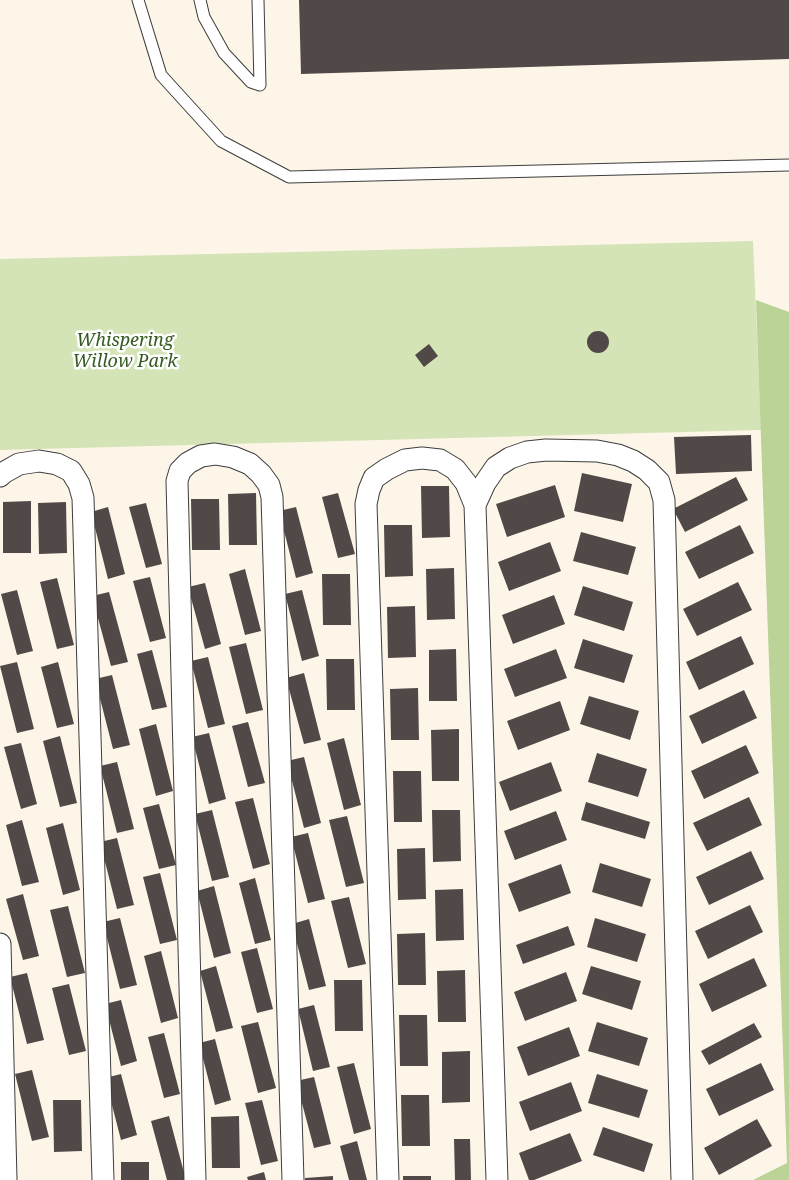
<!DOCTYPE html>
<html>
<head>
<meta charset="utf-8">
<style>
  body { margin:0 }
  canvas { display:block; background:#fdf6e8 }
</style>
</head>
<body>
<canvas width="789" height="1180"></canvas>
<script>
const g = document.querySelector('canvas').getContext('2d');
g.lineJoin = 'round';
function fill(path, color) {
  g.fillStyle = color;
  g.fill(path, 'evenodd');
}
function toPath(rows) {
  const path = new Path2D();
  for (const r of rows) {
    if (r.length === 3) {
      path.moveTo(r[0] + r[2], r[1]);
      path.arc(r[0], r[1], r[2], 0, 2 * Math.PI);
      continue;
    }
    path.moveTo(r[0], r[1]);
    for (let i = 2; i < r.length; i += 2) path.lineTo(r[i], r[i + 1]);
  }
  return path;
}
function strokePath(path, color, width, dash) {
  g.strokeStyle = color;
  g.lineWidth = width;
  g.lineCap = dash ? 'butt' : 'round';
  g.setLineDash(dash || []);
  g.stroke(path);
}
function drawText(font, color, halo, rows, align = 'center') {
  g.font = font + ' "Noto Serif",serif';
  g.lineWidth = 5;
  g.setLineDash([]);
  g.textBaseline = 'middle';
  g.strokeStyle = halo;
  g.fillStyle = color;
  for (const [text, x, y, turn = 0] of rows) {
    g.save();
    g.translate(x, y);
    g.rotate((+turn || 0) * Math.PI / 180);
    g.textAlign = isNaN(turn) ? turn : align;
    if (halo) g.strokeText(text, 0, 0);
    g.fillText(text, 0, 0);
    g.restore();
  }
}
const green = toPath([
  [753,241,761,430,0,450,0,259]
]);
const forest = toPath([
  [756,300,789,312,789,1180,753,1180,787,1163]
]);
const building = toPath([
  [299,0,789,0,789,59,301,74],
  [598,342,11],
  [429,344,438,356,424,367,415,355],
  [751,435,752,471,676,474,674,437],
  [582,473,632,484,623,522,574,511],
  [736,477,748,500,685,532,673,509],
  [555,485,565,517,507,537,496,504],
  [421,486,449,486,450,537,422,538],
  [256,493,257,545,229,545,228,494],
  [338,493,355,554,338,558,322,497],
  [191,499,219,499,220,550,192,550],
  [31,501,31,553,3,553,3,502],
  [66,502,67,553,39,554,38,503],
  [146,503,162,564,146,568,129,507],
  [108,507,125,574,108,579,91,512],
  [296,507,313,573,296,578,279,511],
  [384,525,412,525,413,576,385,577],
  [740,525,754,553,699,579,685,552],
  [581,532,636,547,628,575,573,561],
  [550,542,561,571,509,591,498,562],
  [454,568,455,619,427,620,426,569],
  [245,569,261,631,245,635,229,574],
  [322,574,350,574,351,625,323,625],
  [150,577,166,638,150,642,133,581],
  [57,578,74,645,57,649,40,582],
  [738,582,752,610,697,636,683,609],
  [205,583,221,644,205,649,188,587],
  [583,586,633,602,624,631,574,615],
  [17,590,33,651,17,655,1,594],
  [302,590,319,656,302,661,285,594],
  [109,592,128,662,111,666,92,596],
  [554,595,565,624,513,644,502,615],
  [415,606,416,657,388,658,387,607],
  [741,636,754,664,699,690,686,662],
  [583,639,633,655,624,683,574,668],
  [246,643,263,710,246,714,229,647],
  [456,649,457,701,429,701,429,650],
  [556,649,567,678,515,697,504,669],
  [152,650,167,707,152,710,137,654],
  [208,657,225,724,208,728,191,661],
  [326,659,354,659,355,710,327,710],
  [17,662,34,729,17,733,0,666],
  [58,662,74,724,57,728,41,667],
  [304,673,321,740,304,744,286,678],
  [112,675,130,745,113,749,95,679],
  [418,688,419,740,391,740,390,689],
  [744,690,757,718,702,744,689,716],
  [589,696,639,711,630,740,580,724],
  [560,701,570,730,518,750,507,721],
  [248,722,265,783,248,787,232,726],
  [156,724,173,791,156,796,139,729],
  [459,729,459,781,432,781,431,730],
  [209,733,226,799,209,804,192,737],
  [60,736,77,803,60,807,43,741],
  [344,738,361,805,344,810,327,743],
  [21,743,37,804,21,809,4,747],
  [746,745,759,773,704,799,691,771],
  [597,753,647,769,638,797,588,782],
  [304,757,321,823,304,828,287,761],
  [117,762,134,829,117,833,100,766],
  [551,762,562,791,510,811,499,782],
  [393,771,421,771,422,822,394,822],
  [749,797,762,825,707,851,693,823],
  [253,798,270,864,253,869,235,802],
  [586,802,650,822,645,839,581,820],
  [159,804,176,865,159,869,143,808],
  [212,810,229,877,212,881,195,814],
  [432,810,460,810,461,861,433,862],
  [556,811,567,840,515,860,504,831],
  [347,816,364,883,346,887,329,820],
  [22,820,39,882,22,886,6,825],
  [63,823,80,890,63,895,46,828],
  [308,833,325,899,308,903,291,837],
  [117,838,134,905,117,909,100,842],
  [425,848,426,899,398,900,397,849],
  [751,851,764,879,709,905,696,877],
  [600,863,651,879,642,907,592,892],
  [561,864,571,893,519,912,508,884],
  [160,873,177,940,160,944,143,877],
  [255,878,271,940,255,944,239,883],
  [214,886,231,953,214,958,197,891],
  [463,889,464,940,436,941,435,890],
  [23,894,39,956,23,960,6,899],
  [349,897,366,964,348,968,331,901],
  [750,905,763,932,708,959,695,931],
  [68,906,85,973,67,977,50,910],
  [120,918,137,985,120,989,103,922],
  [595,918,646,934,637,962,587,947],
  [309,919,326,986,309,990,292,924],
  [568,926,575,945,523,964,516,945],
  [425,933,426,985,398,985,397,934],
  [257,948,273,1009,257,1013,241,952],
  [161,951,178,1018,161,1023,144,956],
  [754,958,767,986,712,1012,699,984],
  [216,966,233,1028,216,1032,200,971],
  [591,966,641,981,632,1010,582,994],
  [465,970,466,1022,438,1022,437,971],
  [566,972,577,1001,525,1021,514,992],
  [27,973,44,1040,27,1044,10,977],
  [334,980,362,980,363,1031,335,1031],
  [69,984,86,1051,69,1055,52,988],
  [121,1000,137,1061,121,1066,105,1004],
  [314,1005,330,1067,313,1071,298,1009],
  [399,1015,427,1015,428,1066,400,1066],
  [258,1022,276,1088,258,1093,241,1026],
  [597,1022,648,1038,639,1066,588,1051],
  [754,1023,762,1037,709,1065,701,1051],
  [569,1027,580,1056,528,1076,517,1047],
  [164,1033,180,1094,164,1098,148,1037],
  [215,1039,231,1100,215,1105,199,1043],
  [470,1051,470,1102,442,1103,442,1052],
  [354,1063,371,1129,354,1134,337,1067],
  [761,1063,774,1090,719,1116,706,1089],
  [32,1070,49,1137,32,1141,15,1074],
  [121,1074,137,1135,121,1140,105,1078],
  [597,1074,648,1090,639,1118,588,1103],
  [314,1077,331,1144,314,1148,296,1081],
  [571,1082,582,1111,530,1131,519,1102],
  [401,1095,429,1095,430,1146,402,1146],
  [53,1100,81,1100,82,1151,54,1152],
  [262,1100,278,1161,261,1165,245,1103],
  [169,1116,186,1180,167,1180,151,1121],
  [239,1116,240,1168,212,1168,211,1117],
  [757,1119,772,1146,719,1175,704,1148],
  [603,1127,653,1144,644,1172,593,1155],
  [570,1133,582,1161,534,1180,529,1180,519,1153],
  [454,1139,470,1139,471,1180,455,1180],
  [357,1141,367,1180,349,1180,340,1146],
  [121,1162,149,1162,149,1180,121,1180],
  [264,1172,266,1180,248,1180,247,1177],
  [333,1176,333,1180,305,1180,305,1178],
  [403,1176,431,1176,431,1180,403,1180]
]);
const service = toPath([
  [138,0,161,75,221,141,289,177,789,165],
  [200,0,204,17,224,53,251,82,260,85,258,0]
]);
const minor = toPath([
  [0,476,3,473,19,464,39,461,57,464,71,471,79,484,83,498,103,1180],
  [475,505,497,1180],
  [0,944,6,1179],
  [195,1180,177,481,180,471,188,463,201,456,215,454,233,457,250,464,261,474,269,485,272,497,293,1180],
  [388,1180,366,504,369,490,374,478,387,469,405,460,422,458,440,460,455,469,466,483,475,505,485,483,496,467,510,458,527,452,546,450,597,451,618,455,633,461,647,470,659,482,664,500,682,1180]
]);
const parkNames = [
  ["Whispering",125,341],
  ["Willow Park",125,362]
];
fill(green, '#d5e4b6');
fill(forest, '#bbd396');
fill(building, '#514947');
strokePath(service, '#3d3d3d', 13);
strokePath(minor, '#3d3d3d', 23);
strokePath(service, '#fff', 11);
strokePath(minor, '#fff', 21);
drawText('italic 18px', '#365b21', '#fff', parkNames);
</script>
</body>
</html>
